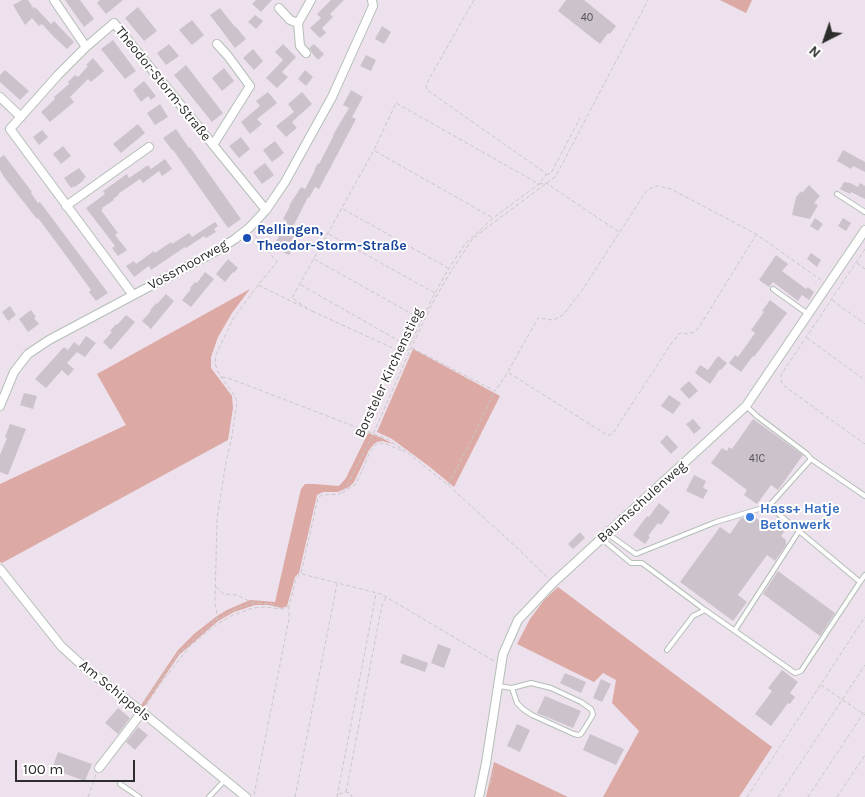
<!DOCTYPE html>
<html>
<head>
<meta charset="utf-8">
<style>
  body { margin:0 }
  #map { position:relative; width:865px; height:797px; overflow:hidden; background:#ece1ec; font-family:Karla,sans-serif }
  canvas { display:block }
  .north { position:absolute; left:800px; top:15px; width:50px; height:50px; -webkit-text-stroke:4px #fff; paint-order:stroke; rotate:221deg; font-size:14px; font-weight:700; line-height:20px; text-align:center; color:#2d2d2d }
  .north::after { content:''; display:block; margin:auto; width:18px; height:22px; background:#2d2d2d; clip-path:polygon(50% 0,100% 100%,50% 72%,0 100%) }
  .scale { position:absolute; left:15px; top:760px; width:120px; height:22px; box-sizing:border-box; border:2px solid #2d2d2d; border-top:0; padding-left:6px; font-size:15px; line-height:18px; white-space:nowrap; color:#2d2d2d; -webkit-text-stroke:4px #fff; paint-order:stroke }
</style>
</head>
<body>
<div id="map">
<canvas width="865" height="797"></canvas>
<div class="north">N</div>
<div class="scale">100 m</div>
</div>
<script>
const g = document.querySelector('canvas').getContext('2d');
g.lineJoin = 'round';
function fill(path, color) {
  g.fillStyle = color;
  g.fill(path, 'evenodd');
}
function toPath(rows) {
  const path = new Path2D();
  for (const r of rows) {
    path.moveTo(r[0], r[1]);
    for (let i = 2; i < r.length; i += 2) path.lineTo(r[i], r[i + 1]);
  }
  return path;
}
function strokePath(path, color, width, dash) {
  g.strokeStyle = color;
  g.lineWidth = width;
  g.lineCap = dash ? 'butt' : 'round';
  g.setLineDash(dash || []);
  g.stroke(path);
}
function drawText(font, color, halo, rows, align = 'center') {
  g.font = font + ' Karla,sans-serif';
  g.lineWidth = 4;
  g.setLineDash([]);
  g.textBaseline = 'middle';
  g.strokeStyle = halo;
  g.fillStyle = color;
  for (const [text, x, y, turn = 0] of rows) {
    g.save();
    g.translate(x, y);
    g.rotate((+turn || 0) * Math.PI / 180);
    g.textAlign = isNaN(turn) ? turn : align;
    if (halo) g.strokeText(text, 0, 0);
    g.fillText(text, 0, 0);
    g.restore();
  }
}
const green = toPath([
  [720,0,752,0,746,13],
  [250,289,232,313,218,337,211,357,211,368,232,396,233,408,228,440,2,563,0,562,0,484,126,425,97,374],
  [413,349,500,396,454,487,430,467,392,439,377,432],
  [368,433,382,438,393,444,382,441,377,442,374,444,369,450,354,482,349,487,338,492,323,492,317,495,299,573,295,577,287,606,282,608,268,605,255,605,234,612,218,621,179,655,142,710,139,708,178,650,194,634,217,616,227,610,250,600,275,602,301,489,305,484,314,484,339,486,346,478],
  [558,587,772,747,739,797,603,797,639,731,612,703,616,680,603,673,594,682,517,644,530,619,544,600],
  [494,762,568,797,486,797]
]);
const building = toPath([
  [22,0,28,0,34,9,35,7,51,24,54,21,74,42,67,49,54,37,42,24,39,26,32,18,25,25,13,5],
  [65,0,80,0,94,19,84,27],
  [100,0,123,0,106,14,97,3],
  [256,0,272,0,261,12,252,4],
  [331,0,344,0,330,14,333,17,322,28,326,33,320,38,310,28,321,18,317,14],
  [566,0,584,0,616,26,610,34,608,33,600,44,558,11],
  [138,7,157,31,144,41,125,18],
  [220,8,235,27,236,27,246,39,235,48,210,15],
  [255,15,263,21,256,29,248,22],
  [192,20,204,35,192,45,179,30],
  [382,26,391,32,384,44,375,39],
  [113,40,136,71,125,79,101,49],
  [169,44,179,56,166,65,157,53],
  [283,44,296,57,282,72,288,77,277,88,266,78,283,60,275,52],
  [314,44,324,54,318,60,312,53,309,48],
  [253,49,263,61,254,70,243,58],
  [366,55,376,60,371,71,360,66],
  [93,58,104,71,91,82,88,79,70,97,74,102,50,122,41,112,55,99,54,97,69,84,68,82,75,75,78,77,88,66,86,65],
  [186,65,223,113,212,122,174,75],
  [224,68,234,81,222,91,212,78],
  [5,70,29,91,20,100,0,82,0,75],
  [305,70,313,77,306,86,298,79],
  [144,81,156,96,151,100,148,96,141,102,133,90],
  [351,90,363,97,352,117,356,119,319,189,315,187,309,198,308,197,297,219,291,230,296,233,293,238,297,240,289,255,273,247,287,221,283,219,290,206,289,206,301,187,305,189,315,170,314,170,318,163,319,164,334,135,333,135,349,108,343,105],
  [268,92,277,103,257,119,262,124,250,134,241,122,260,106,256,101],
  [302,92,312,104,292,122,297,128,286,137,276,126,294,112,288,104],
  [160,104,168,117,155,125,147,113],
  [138,124,145,133,121,153,113,144],
  [176,129,189,148,190,147,241,219,228,228,173,150,172,150,163,138],
  [42,130,48,137,39,145,33,137],
  [241,137,250,149,239,158,229,146],
  [275,141,284,153,272,162,263,150],
  [63,146,71,156,61,164,53,154],
  [843,150,865,162,865,172,853,166,851,169,837,161],
  [4,155,32,192,31,193,38,203,40,202,108,293,96,301,89,292,91,290,67,257,38,218,37,219,4,177,0,170,0,158],
  [165,159,172,169,162,176,159,171,143,183,140,179,118,194,119,195,113,199,114,200,102,208,103,209,101,210,118,233,115,235,127,250,118,256,112,248,115,246,86,208,105,194,103,191,127,174,129,178,148,165,151,169],
  [265,163,274,175,262,184,253,172],
  [79,168,86,177,83,179,84,180,75,187,74,186,71,188,64,178],
  [844,182,850,183,858,187,860,183,865,186,865,199,851,192,850,194,840,189],
  [809,185,820,196,814,203,818,205,810,219,792,215,796,197,801,191,802,193],
  [815,218,823,224,818,231,810,226],
  [843,218,851,223,846,231,838,226],
  [215,222,218,226,214,229,216,232,206,238,204,236,186,248,185,247,151,270,149,266,134,277,126,266,134,261,136,264,154,251,155,253,171,242,172,244,189,233,192,237],
  [811,253,821,260,817,267,807,259],
  [776,255,788,264,782,271,806,289,808,287,814,292,809,300,802,295,798,301,773,282,769,287,759,280],
  [228,259,238,268,234,273,233,272,225,282,216,274],
  [205,272,214,279,191,307,182,300,191,289,190,288,195,282,197,283],
  [166,294,174,301,151,329,142,321,151,311,150,310,153,307,156,303,157,304],
  [770,300,787,313,754,357,753,356,741,372,729,363,735,355,738,357,755,333,751,330,764,312,762,311],
  [10,306,16,315,8,321,2,312],
  [31,310,36,317,34,318,39,324,28,332,19,319],
  [126,315,135,322,111,350,103,342,112,332,110,331,116,324,117,325],
  [86,336,96,343,85,357,77,352,67,363,74,369,68,376,62,370,46,388,35,379,64,347,68,350,74,342,79,346],
  [718,356,727,363,721,370,720,369,710,384,695,373,700,365,708,370],
  [689,381,698,391,689,399,680,389],
  [24,393,37,396,33,409,20,405],
  [669,395,681,403,673,414,661,406],
  [693,419,701,428,694,434,686,424],
  [753,419,803,455,778,490,771,485,757,504,744,495,747,490,711,463,722,448,727,451,729,447,732,449],
  [10,424,26,429,8,475,0,472,0,455,7,438,5,437],
  [667,435,678,447,671,454,660,442],
  [694,475,706,481,703,488,708,490,703,499,686,491],
  [659,503,670,512,661,525,658,523,648,536,650,537,645,544,633,535,647,516,649,517],
  [741,518,756,518,770,528,775,521,786,529,781,536,786,540,786,545,775,561,767,555,738,595,747,602,733,621,680,582,720,527,730,534],
  [580,532,585,538,573,549,568,544],
  [778,571,835,613,820,636,763,594],
  [438,644,451,649,444,668,431,663],
  [403,654,428,663,425,672,400,663],
  [782,670,798,682,790,693,795,697,790,704,788,703,771,726,755,714,772,691,768,688],
  [565,673,586,682,581,693,560,683],
  [601,679,611,684,602,702,593,698],
  [545,696,581,711,573,728,537,713],
  [118,708,130,718,118,734,105,723],
  [517,724,530,730,520,752,507,746],
  [138,727,148,735,135,750,126,742],
  [590,734,624,749,616,765,583,750],
  [58,752,92,764,85,781,52,769]
]);
const path = toPath([
  [474,0,428,81,426,86,427,90,544,172,546,175,539,184,546,183,619,232],
  [375,151,493,218],
  [546,175,551,173,580,118],
  [343,209,448,268],
  [329,234,435,293],
  [865,249,781,375,781,380,783,385,865,444],
  [314,259,421,319],
  [857,263,865,269],
  [258,285,307,309],
  [301,285,408,346],
  [832,300,865,324],
  [312,311,399,351,406,351,409,349],
  [313,312,292,298,374,150,396,103,539,184,493,218,465,244,449,268,435,293,409,346,410,347],
  [807,338,865,380],
  [412,348,495,391,506,375,538,318,553,320,563,315,583,289,647,190,657,186,671,189,756,234,821,280],
  [509,373,607,435,610,435,613,433,671,344,680,333,688,334,694,332,698,329,756,235],
  [222,377,231,379,387,439,408,453,448,485,515,546,547,577],
  [448,485,474,435,494,392],
  [342,493,356,484,370,452,375,445,379,443,386,444,405,452],
  [302,574,381,594,494,661],
  [216,587,224,594,237,595,253,603],
  [216,620,217,614,215,604,217,519,226,462,232,436,237,402,235,396,218,372,215,363,216,355,233,319,258,285,277,262,254,234],
  [821,685,865,715],
  [144,703,178,654,196,637,216,620,234,610,243,606,254,603,271,604,277,606,281,609],
  [146,705,161,683,190,646,217,624,233,615,253,608,264,607,282,609,289,606,296,579,301,573,318,498,322,495,340,494,347,486,375,430,411,348,432,304,448,276,473,238,556,176,648,0],
  [490,784,494,770],
  [346,792,382,605,386,597],
  [339,794,346,792,350,793,352,797],
  [254,795,289,619,289,607],
  [88,797,96,774],
  [295,797,337,584],
  [337,797,376,594],
  [747,797,865,617],
  [778,797,865,665],
  [808,797,865,711],
  [837,797,865,755]
]);
const lane = toPath([
  [837,194,865,212],
  [773,289,808,314],
  [746,406,758,417,807,454,811,459],
  [769,506,860,582,865,575],
  [608,534,636,554,716,522,769,506,811,459,865,496],
  [602,539,631,563,642,563,705,610,795,673,801,671,860,582],
  [735,630,799,531],
  [667,650,693,616,705,610],
  [498,686,512,688,531,683,551,688,581,702,591,709,593,714,591,718,581,734,578,735,574,734,532,715,523,709,517,703,512,688],
  [120,784,139,797],
  [209,797,224,781]
]);
const street = toPath([
  [54,0,86,47],
  [279,8,290,20,298,23],
  [306,53,300,46,298,23,311,0],
  [0,97,21,117],
  [213,145,250,86,228,56,217,44],
  [66,206,149,147],
  [133,295,10,129,58,75,86,47,114,23,266,210],
  [0,406,14,372,28,354,49,340,218,250,235,239,249,228,266,210,285,182,332,97,373,6,372,0],
  [0,569,61,646,84,667,142,712,246,797],
  [99,768,142,712],
  [479,797,486,763,503,654,518,620,553,583,746,406,865,230]
]);
const markers = [
  [247,238,5,"#1a4fb4"],
  [750,517,5,"#3f7fe0"]
];
const numberNames = [
  ["40",587,18],
  ["41C",757,459]
];
const streetNames = [
  ["Theodor-Storm-Straße",163,84,51],
  ["Vossmoorweg",188,265,-29],
  ["Borsteler Kirchenstieg",389,373,-65],
  ["Baumschulenweg",642,502,-42],
  ["Am Schippels",115,691,39]
];
const transitNames = [
  ["Rellingen,",257,230],
  ["Theodor-Storm-Straße",257,246]
];
const shopNames = [
  ["Hass+ Hatje",760,509],
  ["Betonwerk",760,525]
];
fill(green, '#dca9a4');
fill(building, '#ccc2cc');
strokePath(lane, '#b4bfb7', 6);
strokePath(street, '#b4bfb7', 10);
strokePath(path, '#c8c8c8', 1, [4, 2.5]);
strokePath(lane, '#fff', 4);
strokePath(street, '#fff', 8);
for (const [x, y, r, color] of markers) {
  const dot = new Path2D();
  dot.arc(x, y, r, 0, 2 * Math.PI);
  g.fillStyle = color;
  g.fill(dot);
  strokePath(dot, '#fff', 2);
}
drawText('11px', '#555255', null, numberNames);
drawText('14px', '#2d2d2d', '#fff', streetNames);
drawText('bold 14px', '#164399', '#fff', transitNames, 'left');
drawText('bold 14px', '#366cbe', '#fff', shopNames, 'left');
</script>
</body>
</html>
